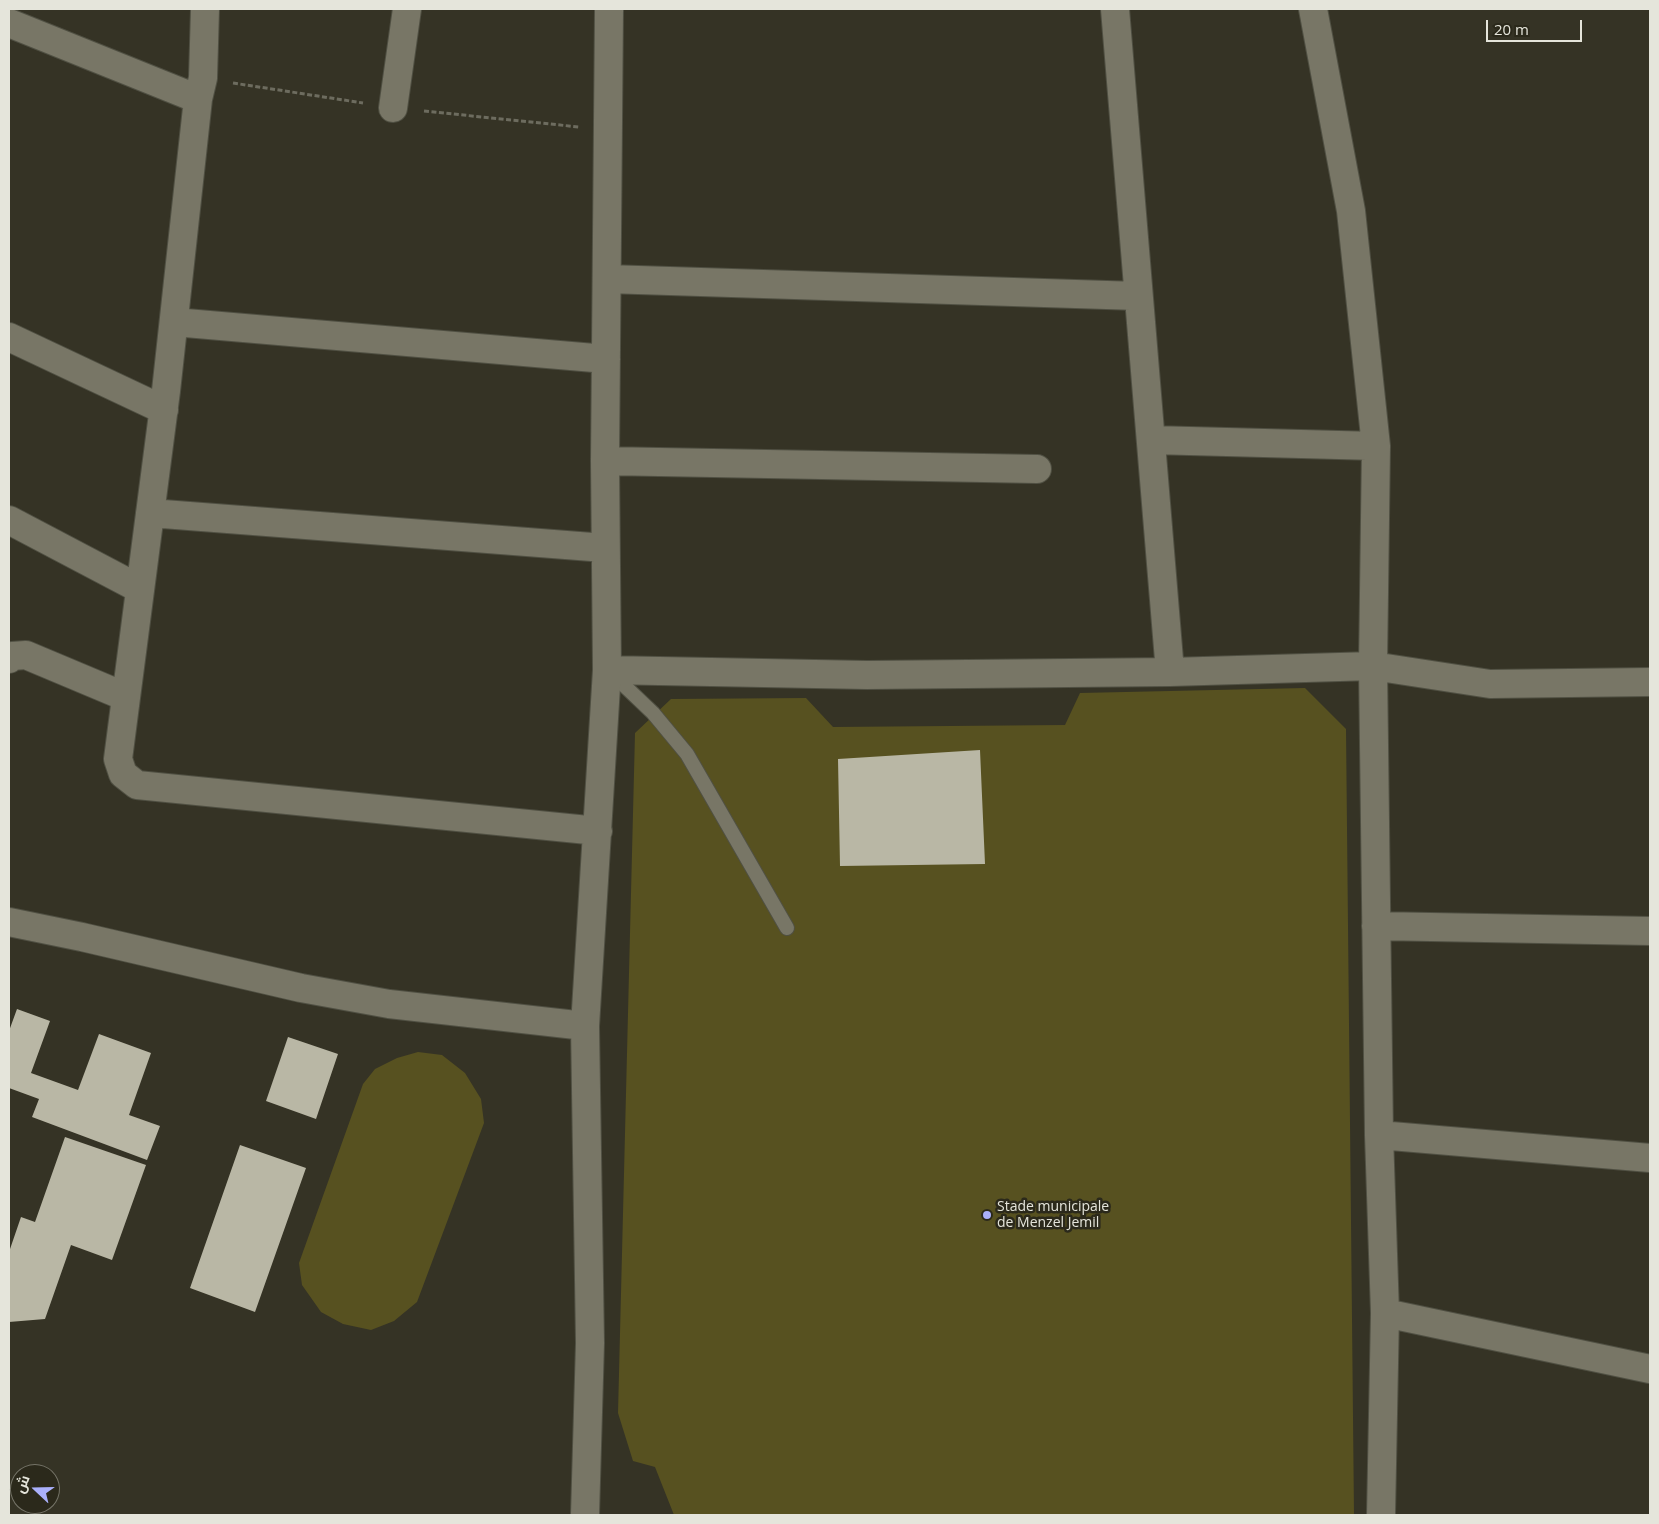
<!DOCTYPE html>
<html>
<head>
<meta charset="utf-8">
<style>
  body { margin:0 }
  #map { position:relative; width:1659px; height:1524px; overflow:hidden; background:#353325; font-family:"Open Sans",Cairo,sans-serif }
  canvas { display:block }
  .frame { position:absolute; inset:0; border:10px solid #e5e5db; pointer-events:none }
  .north { position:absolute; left:10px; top:1464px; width:50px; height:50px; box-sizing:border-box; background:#2b291b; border:1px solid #757468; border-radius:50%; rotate:291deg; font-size:14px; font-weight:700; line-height:20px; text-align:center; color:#e5e5db }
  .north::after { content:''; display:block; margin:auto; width:18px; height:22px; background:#aab0fb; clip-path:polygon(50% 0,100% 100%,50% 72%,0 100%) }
  .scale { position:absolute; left:1486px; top:20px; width:96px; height:22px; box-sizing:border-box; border:2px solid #e5e5db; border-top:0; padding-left:6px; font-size:15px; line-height:18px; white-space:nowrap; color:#e5e5db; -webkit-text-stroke:4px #2b291b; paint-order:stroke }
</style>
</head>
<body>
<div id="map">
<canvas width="1659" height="1524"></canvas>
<div class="frame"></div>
<div class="north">ش</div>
<div class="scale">20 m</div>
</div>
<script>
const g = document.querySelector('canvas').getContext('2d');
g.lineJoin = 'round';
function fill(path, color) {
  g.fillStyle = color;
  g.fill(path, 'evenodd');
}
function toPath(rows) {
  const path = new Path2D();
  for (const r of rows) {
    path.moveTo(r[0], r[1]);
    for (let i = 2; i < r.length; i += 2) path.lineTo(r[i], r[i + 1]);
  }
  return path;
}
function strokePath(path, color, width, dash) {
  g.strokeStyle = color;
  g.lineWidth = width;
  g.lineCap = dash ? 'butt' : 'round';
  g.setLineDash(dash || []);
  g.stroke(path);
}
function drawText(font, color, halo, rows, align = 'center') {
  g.font = font + ' "Open Sans",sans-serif';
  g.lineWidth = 5;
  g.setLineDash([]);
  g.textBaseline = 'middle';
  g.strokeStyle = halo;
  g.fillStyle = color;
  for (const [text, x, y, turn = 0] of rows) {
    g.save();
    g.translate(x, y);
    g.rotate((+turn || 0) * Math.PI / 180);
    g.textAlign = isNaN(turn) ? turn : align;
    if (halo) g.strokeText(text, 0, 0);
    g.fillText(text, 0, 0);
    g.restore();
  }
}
const green = toPath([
  [1305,688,1346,729,1354,1515,674,1515,655,1467,633,1461,618,1413,635,733,671,699,806,698,833,727,1065,725,1080,693],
  [418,1052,442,1055,465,1073,481,1099,484,1123,417,1302,394,1321,371,1330,343,1324,321,1312,302,1285,299,1263,363,1084,375,1069,397,1058]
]);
const building = toPath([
  [980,750,985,864,840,866,838,759],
  [17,1009,50,1021,31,1073,78,1090,99,1034,151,1053,129,1115,160,1126,147,1160,32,1117,39,1099,9,1088,9,1031],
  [288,1037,338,1054,316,1119,266,1101],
  [65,1137,146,1165,112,1260,71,1245,45,1319,9,1322,9,1252,21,1217,35,1222],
  [240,1145,306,1168,255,1312,190,1288]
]);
const path = toPath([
  [233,83,363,103],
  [424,111,579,127]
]);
const lane = toPath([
  [610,672,653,713,687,754,787,928]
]);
const street = toPath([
  [205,9,203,78,198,99,166,391,118,759,123,774,137,785,598,831],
  [1115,9,1170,672],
  [1313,9,1351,211,1376,446,1373,666,1379,1135,1385,1313,1381,1515],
  [9,23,198,99],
  [393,108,407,9],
  [607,279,1138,296],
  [174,322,606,359],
  [9,337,164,410],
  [1152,440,1376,446],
  [605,461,1037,469],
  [150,513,605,548],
  [9,520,140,589],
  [9,659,12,656,26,655,126,697],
  [607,670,867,675,1170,672,1373,666,1490,684,1650,682],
  [9,922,82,937,301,988,389,1004,585,1026],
  [1376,926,1650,931],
  [1379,1135,1650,1158],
  [1385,1313,1650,1369],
  [585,1515,590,1343,585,1026,607,670,605,461,609,9]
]);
const markers = [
  [987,1215,5,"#aab0fb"]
];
const poiNames = [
  ["Stade municipale",997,1207],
  ["de Menzel Jemil",997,1223]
];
fill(green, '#575120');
fill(building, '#b9b7a5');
strokePath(lane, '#505043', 16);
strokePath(street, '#505043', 30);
strokePath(path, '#6d6c5f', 3, [5, 2.5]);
strokePath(lane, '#787666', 14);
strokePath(street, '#787666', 28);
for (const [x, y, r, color] of markers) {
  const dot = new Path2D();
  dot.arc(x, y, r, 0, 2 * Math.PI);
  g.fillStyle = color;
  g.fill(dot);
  strokePath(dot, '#2b291b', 2);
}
drawText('14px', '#e5e5db', '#2b291b', poiNames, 'left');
</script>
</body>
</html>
